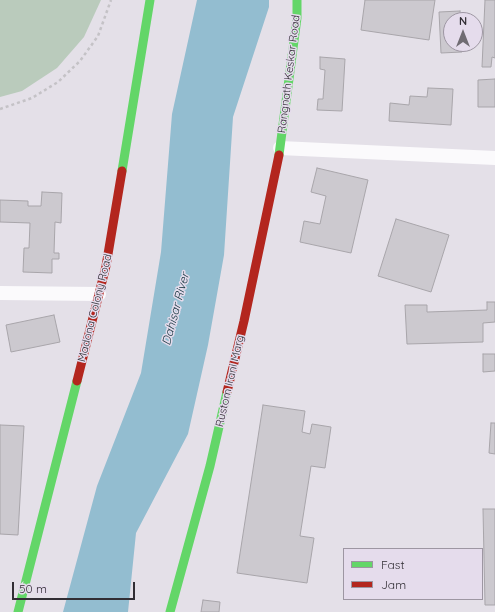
<!DOCTYPE html>
<html>
<head>
<meta charset="utf-8">
<style>
  body { margin:0 }
  #map { position:relative; width:495px; height:612px; overflow:hidden; background:#e4e0e8; font-family:Quicksand,sans-serif }
  canvas { display:block }
  .legend { position:absolute; left:343px; top:548px; width:140px; height:52px; box-sizing:border-box; background:#e5dcec; border:1px solid #9d96a2; margin:0; padding:5px 7px; list-style:none; font-size:12px; color:#312e34 }
  .legend li { display:flex; align-items:center; gap:8px; height:20px }
  .legend b { width:20px; border:1px solid #9d96a2 }
  .north { position:absolute; left:443px; top:12px; width:40px; height:40px; box-sizing:border-box; background:#e5dcec; border:1px solid #9d96a2; border-radius:50%; rotate:0deg; font-size:11px; font-weight:700; line-height:16px; text-align:center; color:#312e34 }
  .north::after { content:''; display:block; margin:auto; width:14px; height:18px; background:#706c73; clip-path:polygon(50% 0,100% 100%,50% 72%,0 100%) }
  .scale { position:absolute; left:12px; top:582px; width:123px; height:18px; box-sizing:border-box; border:2px solid #312e34; border-top:0; padding-left:5px; font-size:12px; line-height:14px; white-space:nowrap; color:#312e34; -webkit-text-stroke:3px #e5dcec; paint-order:stroke }
</style>
</head>
<body>
<div id="map">
<canvas width="495" height="612"></canvas>
<ul class="legend">
<li><b style="height:5px;background:#63d668"></b>Fast</li>
<li><b style="height:5px;background:#b3261e"></b>Jam</li>
</ul>
<div class="north">N</div>
<div class="scale">50 m</div>
</div>
<script>
const g = document.querySelector('canvas').getContext('2d');
g.lineJoin = 'round';
function fill(path, color) {
  g.fillStyle = color;
  g.fill(path, 'evenodd');
}
function toPath(rows) {
  const path = new Path2D();
  for (const r of rows) {
    path.moveTo(r[0], r[1]);
    for (let i = 2; i < r.length; i += 2) path.lineTo(r[i], r[i + 1]);
  }
  return path;
}
function strokePath(path, color, width, dash) {
  g.strokeStyle = color;
  g.lineWidth = width;
  g.lineCap = dash ? 'butt' : 'round';
  g.setLineDash(dash || []);
  g.stroke(path);
}
function drawText(font, color, halo, rows, align = 'center') {
  g.font = font + ' Quicksand,sans-serif';
  g.lineWidth = 3;
  g.setLineDash([]);
  g.textBaseline = 'middle';
  g.strokeStyle = halo;
  g.fillStyle = color;
  for (const [text, x, y, turn = 0] of rows) {
    g.save();
    g.translate(x, y);
    g.rotate((+turn || 0) * Math.PI / 180);
    g.textAlign = isNaN(turn) ? turn : align;
    if (halo) g.strokeText(text, 0, 0);
    g.fillText(text, 0, 0);
    g.restore();
  }
}
const green = toPath([
  [0,0,101,0,84,37,57,68,22,91,0,97]
]);
const water = toPath([
  [197,0,269,0,269,7,233,117,224,255,208,345,188,434,136,533,128,612,63,612,97,486,141,373,161,252,172,114]
]);
const building = toPath([
  [365,0,435,0,429,40,361,30,365,0],
  [485,0,495,0,495,58,492,57,491,67,482,67,485,0],
  [460,11,460,20,451,20,451,44,461,44,462,52,441,53,439,12,460,11],
  [320,57,345,59,342,111,317,110,318,99,323,99,325,70,320,69,320,57],
  [495,79,495,107,478,107,478,80,495,79],
  [428,88,453,89,451,125,389,121,390,103,409,105,410,96,427,97,428,88],
  [317,168,368,180,351,253,300,242,304,221,320,224,326,196,311,192,317,168],
  [42,192,62,193,61,223,55,222,54,253,59,253,59,259,52,259,52,273,23,272,24,248,29,248,30,223,0,222,0,200,28,201,28,206,41,206,42,192],
  [396,219,449,235,431,292,378,276,396,219],
  [487,302,495,302,495,322,483,323,483,342,407,344,405,305,427,305,427,312,487,310,487,302],
  [54,315,60,342,11,352,6,325,54,315],
  [483,354,495,354,495,371,483,372,483,354],
  [263,405,305,411,302,432,310,434,312,424,331,427,325,468,311,466,300,536,314,538,307,583,237,573,263,405],
  [491,423,495,423,495,454,489,453,491,423],
  [0,425,24,426,18,535,0,534,0,425],
  [483,509,495,509,495,605,485,605,483,509],
  [203,600,220,602,219,612,201,612,203,600]
]);
const path = toPath([
  [0,109,32,98,58,82,80,61,98,36,111,0]
]);
const street = toPath([
  [280,148,495,158],
  [0,293,99,294]
]);
const fast = toPath([
  [279,155,297,18,297,0],
  [122,171,150,0],
  [18,612,77,381],
  [170,612,210,466,227,392]
]);
const jam = toPath([
  [77,381,106,266,122,171],
  [227,392,244,321,279,155]
]);
const streetNames = [
  ["Rangnath Keskar Road",289,74,-83],
  ["Madona Colony Road",95,308,-76],
  ["Rustom Irani Marg",230,381,-77]
];
const waterNames = [
  ["Dahisar River",176,309,-75]
];
fill(green, '#bacbbc');
fill(water, '#93bdd0');
fill(building, '#ccc9cf');
strokePath(building, '#a8a5aa', 1);
strokePath(path, '#c4c2c6', 2.5, [3, 3]);
strokePath(street, '#fbfafc', 14);
strokePath(fast, '#63d668', 9);
strokePath(jam, '#b3261e', 9);
drawText('11px', '#312e34', '#e5dcec', streetNames);
drawText('italic 12px', '#173641', '#e5dcec', waterNames);
</script>
</body>
</html>
